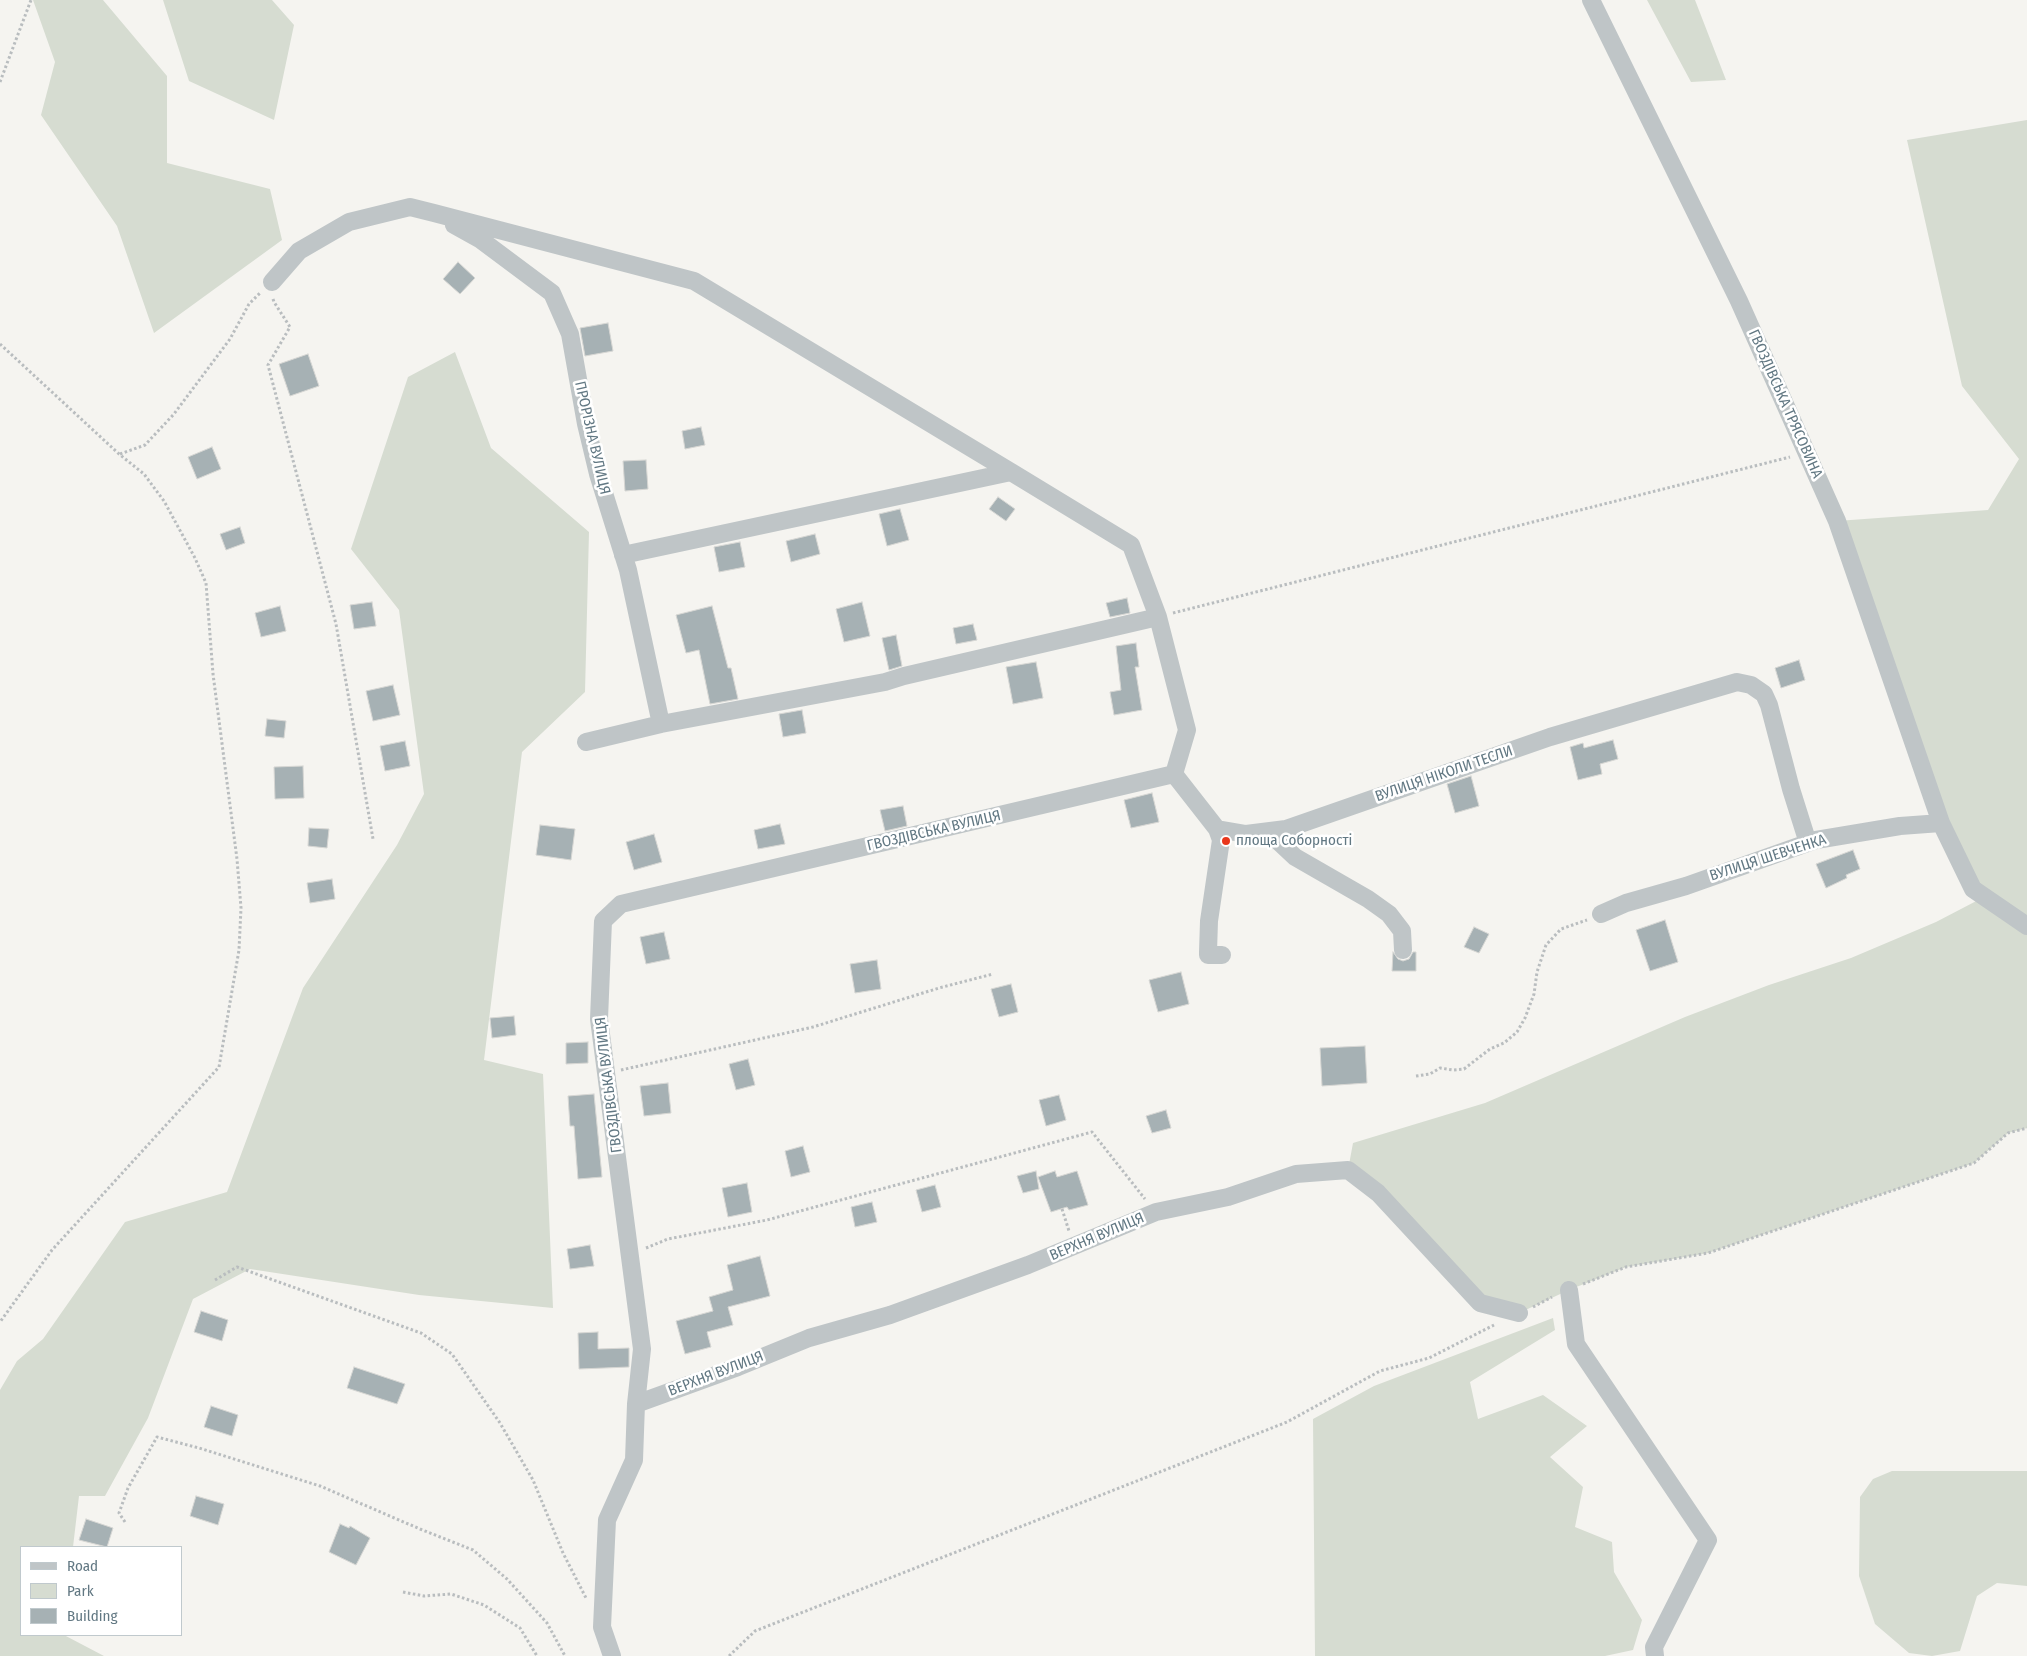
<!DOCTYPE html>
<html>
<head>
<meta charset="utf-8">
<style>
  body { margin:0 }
  #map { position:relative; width:2027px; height:1656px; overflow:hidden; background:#f5f4f0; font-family:"Fira Sans Condensed",sans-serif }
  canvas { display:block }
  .legend { position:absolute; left:20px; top:1546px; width:162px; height:90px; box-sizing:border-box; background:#fff; border:1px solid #c0c9cd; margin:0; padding:6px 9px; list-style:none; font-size:15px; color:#627883 }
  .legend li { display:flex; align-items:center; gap:10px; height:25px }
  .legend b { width:25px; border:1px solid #c0c9cd }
</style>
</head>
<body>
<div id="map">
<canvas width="2027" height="1656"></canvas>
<ul class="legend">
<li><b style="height:6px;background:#bfc5c7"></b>Road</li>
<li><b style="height:14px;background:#d6dcd1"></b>Park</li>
<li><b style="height:14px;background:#a6b1b4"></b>Building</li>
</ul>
</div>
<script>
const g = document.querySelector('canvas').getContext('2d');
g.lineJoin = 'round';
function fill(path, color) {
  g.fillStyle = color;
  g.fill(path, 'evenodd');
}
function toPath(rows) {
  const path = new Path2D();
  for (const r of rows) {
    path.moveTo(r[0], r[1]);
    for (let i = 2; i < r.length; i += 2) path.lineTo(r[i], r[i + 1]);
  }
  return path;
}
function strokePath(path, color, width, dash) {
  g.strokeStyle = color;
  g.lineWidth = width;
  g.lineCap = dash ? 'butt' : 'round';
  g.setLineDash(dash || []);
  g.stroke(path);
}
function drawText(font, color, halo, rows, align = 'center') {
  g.font = font + ' "Fira Sans Condensed",sans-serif';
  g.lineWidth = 5;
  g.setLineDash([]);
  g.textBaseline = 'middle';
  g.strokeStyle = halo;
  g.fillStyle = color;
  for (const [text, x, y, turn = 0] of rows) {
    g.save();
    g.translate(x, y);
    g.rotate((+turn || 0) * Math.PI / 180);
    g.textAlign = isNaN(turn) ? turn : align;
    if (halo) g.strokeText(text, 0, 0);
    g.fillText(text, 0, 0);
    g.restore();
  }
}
const green = toPath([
  [33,0,103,0,167,76,167,163,270,189,282,240,154,333,117,226,41,115,55,62],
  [163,0,272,0,294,25,274,120,189,81],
  [1647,0,1695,0,1726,80,1691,82],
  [2027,120,2027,1128,2008,1133,1974,1163,1708,1253,1626,1267,1569,1290,1519,1313,1480,1303,1348,1170,1353,1143,1485,1103,1685,1017,1769,985,1851,958,1936,922,1984,897,1973,889,1837,521,1988,510,2019,459,1962,386,1907,140],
  [455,352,491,448,589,532,585,692,522,752,484,1060,543,1074,553,1308,419,1295,250,1269,193,1299,148,1418,105,1496,79,1496,73,1547,21,1547,21,1635,64,1635,104,1656,0,1656,0,1390,17,1361,43,1339,125,1222,227,1192,303,988,397,845,424,794,399,610,351,549,408,377],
  [1553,1318,1555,1330,1470,1382,1478,1419,1543,1395,1587,1426,1550,1457,1583,1487,1575,1527,1612,1542,1614,1572,1642,1620,1633,1650,1605,1656,1315,1656,1313,1419,1374,1386],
  [1892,1471,2027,1471,2027,1586,1997,1583,1977,1596,1960,1651,1932,1656,1909,1653,1875,1624,1859,1576,1860,1497,1873,1479]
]);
const building = toPath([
  [458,262,475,278,460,294,443,279,458,262],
  [608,323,613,351,585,356,580,328,608,323],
  [308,354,319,386,290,396,279,364,308,354],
  [701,427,705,445,685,449,682,431,701,427],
  [212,447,221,469,197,479,188,457,212,447],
  [646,460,648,489,625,491,623,461,646,460],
  [998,497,1015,509,1006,521,989,509,998,497],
  [900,509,909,540,887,546,879,514,900,509],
  [240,527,245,543,226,550,220,534,240,527],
  [815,534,820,554,791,562,786,541,815,534],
  [740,542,745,567,719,572,714,547,740,542],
  [1127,598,1130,613,1110,617,1106,603,1127,598],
  [372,602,376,626,354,629,350,605,372,602],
  [862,602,870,636,844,642,836,609,862,602],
  [280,606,286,631,261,637,255,613,280,606],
  [712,606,728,668,731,668,738,699,710,704,699,650,686,653,676,615,712,606],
  [973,624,977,640,956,644,953,628,973,624],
  [896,635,902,666,889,670,882,638,896,635],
  [1136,643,1139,667,1135,667,1142,710,1114,715,1110,692,1121,690,1116,646,1136,643],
  [1799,660,1805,680,1781,688,1775,668,1799,660],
  [1036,662,1043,698,1013,704,1006,667,1036,662],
  [393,685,400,715,373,721,366,691,393,685],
  [802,710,806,733,783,737,779,714,802,710],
  [267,719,286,721,284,738,265,736,267,719],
  [1613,740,1618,759,1600,764,1602,774,1578,780,1570,747,1583,743,1584,748,1613,740],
  [405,741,410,766,385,771,380,746,405,741],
  [303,766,304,798,275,799,274,767,303,766],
  [1471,776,1479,806,1455,813,1447,784,1471,776],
  [1152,793,1159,822,1131,828,1124,800,1152,793],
  [903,806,907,826,885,831,880,810,903,806],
  [780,824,785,844,758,849,754,830,780,824],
  [540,825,575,829,571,860,536,855,540,825],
  [309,828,329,829,327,848,308,846,309,828],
  [654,834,662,862,634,870,626,842,654,834],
  [1853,850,1860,869,1846,875,1847,878,1826,888,1816,864,1853,850],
  [332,879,335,899,310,903,307,883,332,879],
  [1665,920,1678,962,1650,971,1636,930,1665,920],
  [1474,927,1489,934,1479,953,1464,947,1474,927],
  [664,932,670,959,646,964,640,937,664,932],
  [1393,952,1398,959,1403,961,1409,959,1413,952,1416,952,1416,971,1392,971,1393,952],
  [877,960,881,989,855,993,850,964,877,960],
  [1181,972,1189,1004,1158,1012,1149,980,1181,972],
  [1011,984,1018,1012,999,1017,991,989,1011,984],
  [514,1016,516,1035,492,1038,490,1018,514,1016],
  [588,1042,588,1063,566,1064,566,1043,588,1042],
  [1365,1046,1367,1083,1322,1086,1320,1048,1365,1046],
  [748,1059,755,1085,736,1090,729,1064,748,1059],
  [668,1083,671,1113,644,1116,640,1086,668,1083],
  [594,1094,602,1177,578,1179,574,1126,570,1126,568,1096,594,1094],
  [1059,1095,1066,1120,1046,1126,1039,1100,1059,1095],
  [1166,1110,1171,1128,1152,1133,1146,1116,1166,1110],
  [803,1146,810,1172,791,1177,785,1151,803,1146],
  [1036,1171,1039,1189,1023,1193,1017,1176,1036,1171],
  [1055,1171,1057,1177,1077,1171,1088,1205,1069,1210,1067,1207,1051,1212,1038,1177,1055,1171],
  [747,1183,752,1212,728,1217,722,1188,747,1183],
  [935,1185,941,1207,922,1212,916,1190,935,1185],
  [872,1202,877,1222,855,1227,851,1207,872,1202],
  [590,1245,594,1266,570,1269,567,1249,590,1245],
  [760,1256,770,1296,728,1307,733,1325,707,1332,711,1347,685,1354,676,1321,713,1311,709,1297,733,1290,727,1265,760,1256],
  [201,1311,228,1320,222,1341,194,1332,201,1311],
  [598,1332,598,1349,629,1348,629,1367,579,1369,578,1333,598,1332],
  [354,1367,405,1384,397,1404,347,1388,354,1367],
  [211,1406,238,1415,232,1436,204,1427,211,1406],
  [196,1496,224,1504,218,1525,190,1516,196,1496],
  [86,1519,113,1528,107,1547,79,1540,86,1519],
  [340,1524,349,1528,350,1526,370,1538,356,1565,329,1552,340,1524]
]);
const path = toPath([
  [0,82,31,0],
  [273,299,274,302,290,327,268,365,336,624,373,839],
  [0,344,119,454,144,474,164,501,195,558,206,583,213,674,237,859,241,908,239,950,219,1067,52,1250,0,1322],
  [120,454,145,445,174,414,230,339,249,304,260,293],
  [1173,613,1790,457],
  [621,1070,813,1027,939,988,993,974],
  [1416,1076,1430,1074,1440,1068,1453,1070,1464,1069,1490,1049,1504,1043,1517,1032,1525,1018,1534,994,1537,972,1546,945,1561,929,1587,920],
  [1062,1209,1069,1231],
  [646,1248,668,1239,767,1220,1092,1132,1145,1199],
  [215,1280,237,1267,421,1333,452,1354,500,1423,533,1480,563,1553,586,1598],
  [1583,1284,1626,1267,1708,1253,1974,1163,2008,1133,2027,1128],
  [1533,1307,1552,1297],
  [125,1522,119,1513,128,1488,157,1437,199,1448,320,1486,420,1529,473,1550,507,1579,547,1623,565,1656],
  [403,1592,424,1596,451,1594,484,1605,520,1628,537,1656],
  [729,1656,755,1631,1287,1422,1380,1371,1429,1358,1494,1325]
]);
const minor = toPath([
  [1591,0,1739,301,1837,521,1941,823,1973,889,2027,926],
  [454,225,481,240,552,293,570,334,586,424,598,474,628,570,661,724],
  [272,282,299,251,349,222,410,207,434,213,694,281,1011,472],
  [586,742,661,724,885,682,904,676,1158,617],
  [1174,774,1217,829,1246,834,1286,829,1550,737,1737,682,1751,685,1764,694,1769,705,1791,789,1808,843],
  [1217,829,1221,840,1209,921,1208,952,1208,955,1222,955],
  [1265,832,1279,842,1295,857,1368,899,1389,914,1402,931,1403,950],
  [1601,914,1626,903,1686,886,1816,840,1900,826,1941,823],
  [1569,1290,1576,1344,1708,1540,1654,1647,1655,1656],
  [636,1404,738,1367,809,1338,890,1315,1028,1265,1156,1212,1228,1197,1296,1174,1348,1170,1378,1193,1480,1303,1519,1313],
  [612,1656,602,1627,607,1520,634,1460,636,1404,642,1349,599,1019,603,921,621,904,1174,774,1187,730,1158,617,1131,545,1011,472,623,555]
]);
const markers = [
  [1226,841,5,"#e9371c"]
];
const streetNames = [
  ["ГВОЗДІВСЬКА ТРЯСОВИНА",1785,404,66],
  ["ПРОРІЗНА ВУЛИЦЯ",592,438,77],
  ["ВУЛИЦЯ НІКОЛИ ТЕСЛИ",1444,774,-19],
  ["ГВОЗДІВСЬКА ВУЛИЦЯ",934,831,-13],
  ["ВУЛИЦЯ ШЕВЧЕНКА",1768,858,-18],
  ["ГВОЗДІВСЬКА ВУЛИЦЯ",609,1085,-97],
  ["ВЕРХНЯ ВУЛИЦЯ",1097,1237,-23],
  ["ВЕРХНЯ ВУЛИЦЯ",716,1374,-21]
];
const poiNames = [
  ["площа Соборності",1236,841]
];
fill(green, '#d6dcd1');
fill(building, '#a6b1b4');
strokePath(building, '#d6d6d3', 1);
strokePath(path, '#b9bdbf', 3, [2.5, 2.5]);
strokePath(minor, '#bfc5c7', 18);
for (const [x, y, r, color] of markers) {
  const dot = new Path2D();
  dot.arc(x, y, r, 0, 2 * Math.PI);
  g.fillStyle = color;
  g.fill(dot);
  strokePath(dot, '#fff', 2);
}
drawText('15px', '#627883', '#fff', streetNames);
drawText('15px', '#627883', '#fff', poiNames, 'left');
</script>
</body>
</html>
